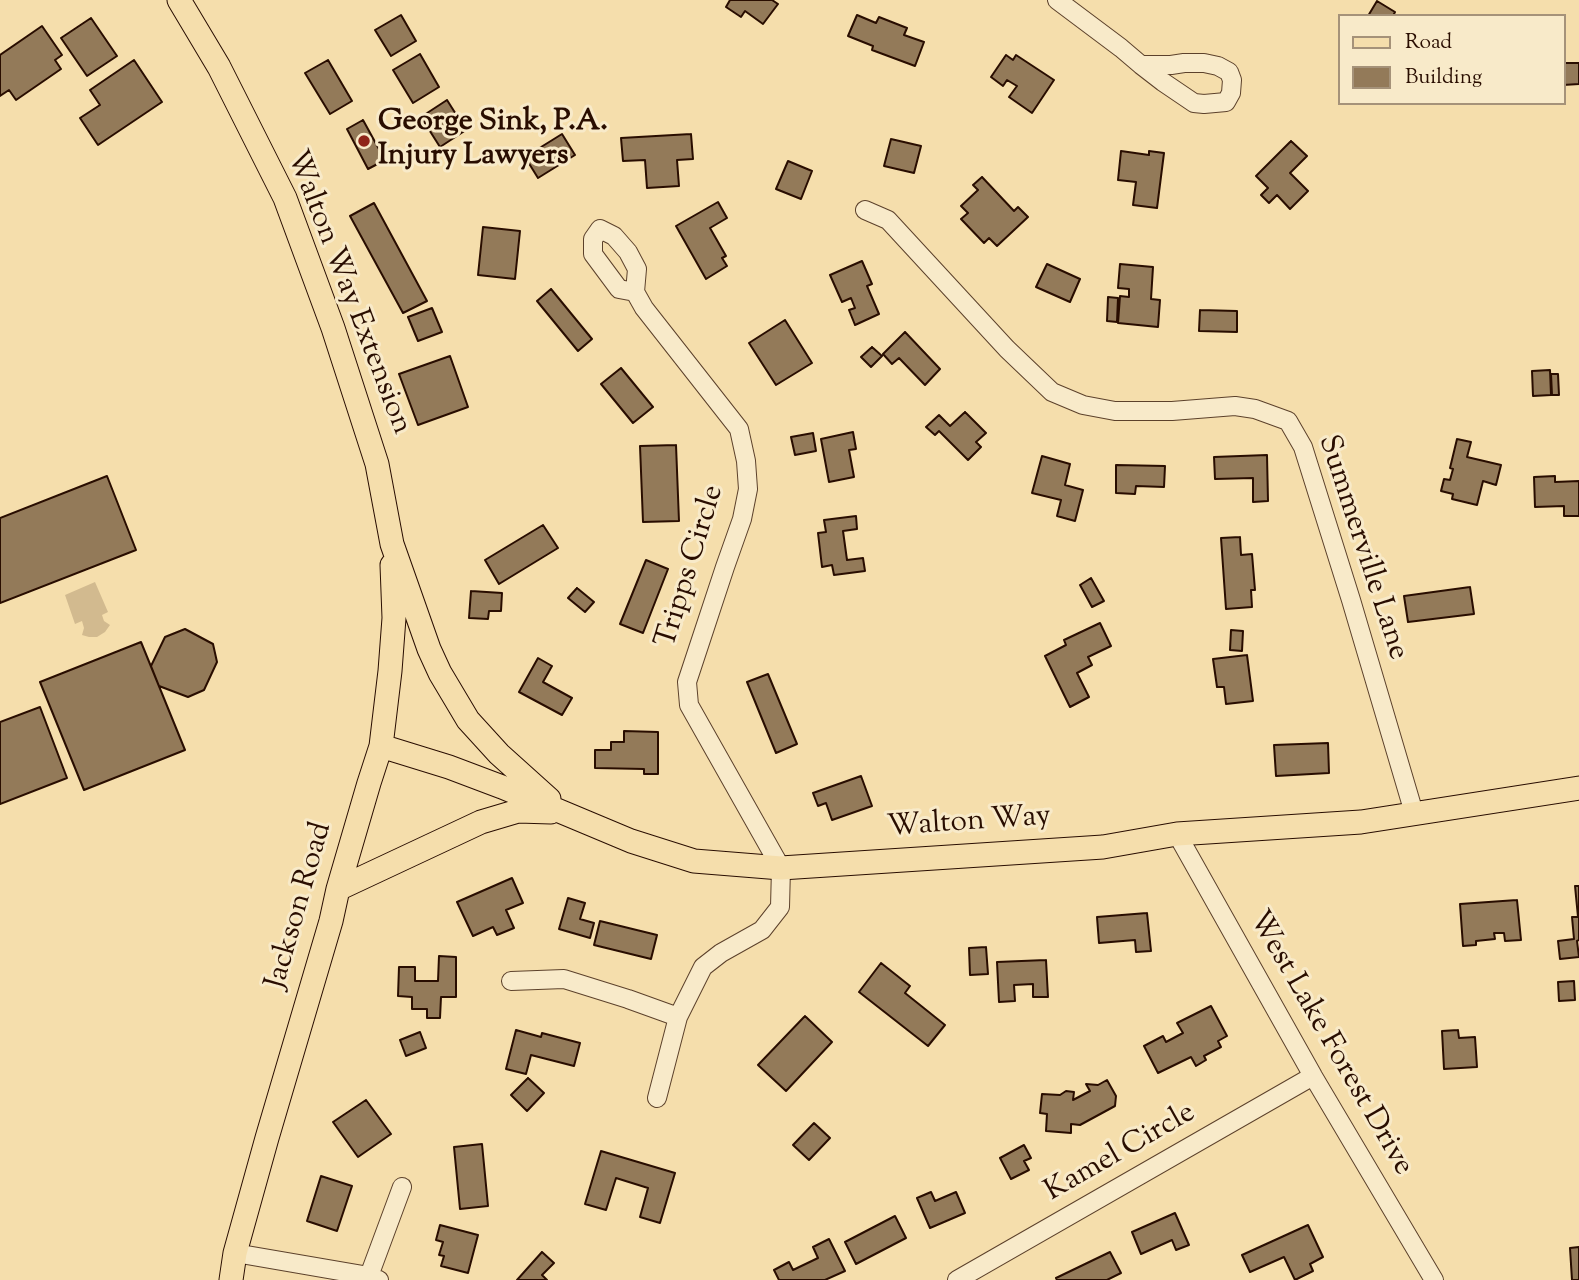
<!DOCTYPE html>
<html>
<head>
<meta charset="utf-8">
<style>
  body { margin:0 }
  #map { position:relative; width:1579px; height:1280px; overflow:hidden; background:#f5deac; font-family:"Sorts Mill Goudy",serif }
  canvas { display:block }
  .legend { position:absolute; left:1338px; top:14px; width:228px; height:91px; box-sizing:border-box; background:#f8eac9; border:2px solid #a59279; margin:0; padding:9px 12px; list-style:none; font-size:21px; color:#290d00 }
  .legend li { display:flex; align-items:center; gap:14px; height:35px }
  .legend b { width:35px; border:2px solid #a59279 }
</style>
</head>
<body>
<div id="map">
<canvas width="1579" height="1280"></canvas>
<ul class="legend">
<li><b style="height:9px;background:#f5deac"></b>Road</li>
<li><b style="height:19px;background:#937a59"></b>Building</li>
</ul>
</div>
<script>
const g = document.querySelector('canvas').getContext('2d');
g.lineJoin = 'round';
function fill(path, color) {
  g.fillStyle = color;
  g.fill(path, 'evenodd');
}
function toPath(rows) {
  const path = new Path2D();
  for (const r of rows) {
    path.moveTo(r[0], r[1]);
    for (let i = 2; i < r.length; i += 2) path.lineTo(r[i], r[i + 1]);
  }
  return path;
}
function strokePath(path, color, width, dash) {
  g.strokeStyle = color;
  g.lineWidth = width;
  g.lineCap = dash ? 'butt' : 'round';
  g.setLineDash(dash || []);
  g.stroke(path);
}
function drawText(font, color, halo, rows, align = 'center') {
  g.font = font + ' "Sorts Mill Goudy",serif';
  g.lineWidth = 6;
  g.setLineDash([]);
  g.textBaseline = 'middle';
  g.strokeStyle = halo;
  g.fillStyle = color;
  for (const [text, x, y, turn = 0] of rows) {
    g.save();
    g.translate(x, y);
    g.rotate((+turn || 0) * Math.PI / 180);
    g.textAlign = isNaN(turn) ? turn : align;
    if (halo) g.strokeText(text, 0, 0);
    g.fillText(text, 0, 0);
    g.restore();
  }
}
const green = toPath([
  [95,582,108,612,102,615,104,621,110,625,105,632,97,637,89,637,82,635,84,628,82,621,75,624,65,595]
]);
const building = toPath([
  [730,0,772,0,778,4,763,24,745,11,741,17,726,7,730,0],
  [1377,1,1395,12,1393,16,1368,16,1377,1],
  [401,15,416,41,391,56,375,30,401,15],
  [857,15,876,23,879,17,907,28,904,35,924,42,915,66,872,50,873,46,848,36,857,15],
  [91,18,117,56,87,76,61,38,91,18],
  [42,26,62,55,55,60,61,69,16,100,9,90,0,96,0,55,42,26],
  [420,54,439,87,413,103,393,70,420,54],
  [1006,55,1013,60,1016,55,1054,80,1032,113,1009,97,1017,86,1007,80,1003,86,991,77,1006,55],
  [134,60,162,102,98,145,80,118,100,105,90,90,134,60],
  [328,60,352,101,330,114,305,73,328,60],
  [1563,63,1579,63,1579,84,1563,85,1563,63],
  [447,100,466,130,440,147,421,117,447,100],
  [363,120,385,160,368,169,347,129,363,120],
  [562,134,575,155,538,178,525,157,562,134],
  [691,134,693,159,677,160,679,186,647,188,645,160,623,161,621,138,691,134],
  [891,139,921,146,914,173,884,166,891,139],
  [1291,141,1307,156,1290,173,1308,191,1290,209,1277,195,1269,203,1261,195,1268,188,1256,176,1291,141],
  [1121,151,1149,155,1149,151,1164,153,1157,208,1133,205,1136,182,1118,180,1121,151],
  [788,161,812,171,801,199,776,189,788,161],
  [982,177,1014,211,1018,207,1028,217,997,246,989,238,984,243,961,219,968,213,961,206,978,190,973,185,982,177],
  [718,202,727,218,710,228,726,256,722,258,727,266,706,279,676,226,718,202],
  [374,203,427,301,403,313,350,216,374,203],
  [483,227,520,231,515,279,478,275,483,227],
  [862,261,872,284,867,286,879,314,855,325,849,310,855,308,851,298,842,302,830,275,862,261],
  [1047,264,1080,279,1070,302,1036,287,1047,264],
  [1120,264,1153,267,1151,299,1160,300,1158,327,1118,323,1120,296,1129,297,1129,289,1118,288,1120,264],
  [551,289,592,339,578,351,537,301,551,289],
  [1108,297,1118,298,1117,322,1107,321,1108,297],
  [432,308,442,332,418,341,408,317,432,308],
  [1200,310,1237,311,1237,332,1199,331,1200,310],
  [785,320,812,363,776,385,749,343,785,320],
  [905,332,940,369,925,385,899,358,892,364,883,354,905,332],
  [872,347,882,356,871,367,861,357,872,347],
  [450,356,468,407,418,425,399,374,450,356],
  [621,368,653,407,633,423,601,384,621,368],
  [1550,370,1551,395,1533,396,1532,371,1550,370],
  [1551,374,1558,374,1559,395,1552,395,1551,374],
  [965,412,986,433,976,442,981,447,968,460,939,431,935,435,926,427,939,415,950,426,965,412],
  [853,432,856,449,849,450,854,477,829,482,821,439,853,432],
  [813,433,816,451,795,455,791,437,813,433],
  [1457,439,1471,442,1467,457,1501,465,1496,485,1483,481,1477,505,1452,499,1453,494,1441,491,1444,479,1450,480,1453,469,1450,468,1457,439],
  [676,445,679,521,643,522,640,446,676,445],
  [1267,455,1268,501,1253,502,1253,478,1215,479,1214,457,1267,455],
  [1042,456,1070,464,1065,485,1083,490,1075,521,1057,516,1061,500,1032,493,1042,456],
  [1116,465,1165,466,1164,487,1136,486,1135,494,1116,493,1116,465],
  [107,476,136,550,0,603,0,518,107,476],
  [1555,476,1555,482,1579,481,1579,516,1564,516,1564,506,1535,507,1534,477,1555,476],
  [856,516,857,529,843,531,847,560,863,558,865,571,834,575,832,565,822,567,818,533,826,532,824,520,856,516],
  [543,525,558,548,499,584,485,560,543,525],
  [1240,537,1241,555,1252,554,1255,590,1251,590,1252,607,1226,609,1221,538,1240,537],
  [646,560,668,569,643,633,620,624,646,560],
  [1091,578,1104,601,1092,607,1080,585,1091,578],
  [1470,587,1474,614,1408,622,1404,596,1470,587],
  [577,588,594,602,585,612,568,598,577,588],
  [471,591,502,593,501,611,489,611,488,619,469,618,471,591],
  [1100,623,1111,646,1088,657,1092,665,1077,673,1089,697,1070,707,1045,656,1066,645,1064,640,1100,623],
  [185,629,213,644,217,662,204,690,188,697,159,686,151,666,165,637,185,629],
  [1231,630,1243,631,1242,651,1230,650,1231,630],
  [141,642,185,750,84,790,40,682,141,642],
  [1247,655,1253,701,1226,704,1224,687,1217,687,1213,659,1247,655],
  [538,658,552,666,543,682,572,698,562,715,519,692,538,658],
  [768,674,797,744,776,753,747,682,768,674],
  [40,707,67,778,0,804,0,722,40,707],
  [624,731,658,732,658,774,644,774,644,769,595,768,595,750,611,750,611,742,624,742,624,731],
  [1328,743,1329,773,1276,776,1274,745,1328,743],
  [861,776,872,806,832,820,826,803,818,806,813,793,861,776],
  [512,878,523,903,506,910,514,928,497,935,493,927,473,936,457,902,512,878],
  [1575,886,1579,886,1579,940,1577,941,1579,957,1560,959,1558,941,1574,939,1572,917,1578,917,1575,886],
  [568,898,585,903,580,919,594,923,590,938,559,929,568,898],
  [1517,900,1521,940,1505,941,1504,933,1494,933,1495,939,1476,941,1476,945,1463,946,1460,904,1517,900],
  [1147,913,1151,951,1136,952,1135,940,1099,943,1097,917,1147,913],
  [600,921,657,935,651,959,594,945,600,921],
  [986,947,988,974,970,975,969,948,986,947],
  [439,956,456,957,456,997,441,997,440,1018,427,1018,427,1009,412,1009,412,997,398,996,399,967,415,967,415,981,438,981,439,956],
  [1046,960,1048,997,1033,997,1033,984,1014,985,1015,1001,999,1002,997,962,1046,960],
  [881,963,910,986,905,993,945,1025,928,1046,859,992,881,963],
  [1574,981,1575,1000,1559,1001,1558,982,1574,981],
  [1211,1006,1227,1036,1218,1041,1221,1047,1204,1056,1206,1060,1196,1066,1191,1057,1158,1073,1144,1046,1163,1036,1166,1042,1183,1033,1177,1023,1211,1006],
  [805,1016,832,1042,786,1091,758,1065,805,1016],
  [516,1030,541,1037,542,1033,580,1043,574,1066,531,1055,526,1074,506,1069,516,1030],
  [1458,1030,1459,1038,1475,1037,1477,1067,1444,1069,1442,1031,1458,1030],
  [420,1032,426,1048,406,1056,400,1040,420,1032],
  [528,1078,544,1093,527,1111,511,1095,528,1078],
  [1107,1080,1116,1096,1115,1106,1080,1125,1071,1124,1071,1133,1046,1131,1047,1114,1040,1113,1042,1094,1060,1095,1066,1091,1074,1092,1073,1100,1090,1091,1086,1084,1098,1085,1107,1080],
  [366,1100,391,1134,358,1157,333,1122,366,1100],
  [814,1123,830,1138,809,1160,793,1145,814,1123],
  [482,1144,488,1206,460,1209,454,1147,482,1144],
  [1024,1145,1031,1158,1024,1161,1029,1170,1011,1179,1000,1158,1024,1145],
  [601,1151,675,1173,660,1223,640,1217,648,1188,616,1178,606,1210,585,1204,601,1151],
  [321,1176,352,1186,337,1231,307,1221,321,1176],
  [931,1192,935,1201,956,1192,965,1213,930,1228,917,1198,931,1192],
  [1175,1213,1189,1245,1176,1250,1172,1240,1141,1254,1132,1232,1175,1213],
  [895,1216,906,1238,856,1264,845,1242,895,1216],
  [440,1225,478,1235,468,1273,441,1266,444,1256,439,1255,443,1242,436,1240,440,1225],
  [1308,1225,1323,1257,1310,1264,1313,1271,1295,1280,1284,1257,1250,1272,1242,1255,1308,1225],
  [829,1239,845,1271,825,1280,779,1280,774,1270,789,1262,793,1270,818,1258,813,1247,829,1239],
  [1579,1247,1579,1280,1572,1280,1570,1248,1579,1247],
  [542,1252,554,1263,542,1275,547,1280,517,1280,542,1252],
  [1110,1252,1121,1273,1107,1280,1057,1280,1056,1278,1110,1252]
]);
const minor = toPath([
  [1057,0,1121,48,1141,65,1163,82,1194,103,1204,104,1226,102,1231,93,1232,80,1229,72,1218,66,1204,63,1184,63,1171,65,1141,65],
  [865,210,888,220,1007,349,1052,392,1083,405,1115,411,1172,411,1235,406,1255,409,1288,421,1303,447,1351,600,1414,813],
  [635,292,619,289,593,254,593,239,600,229,614,236,628,252,637,269,635,292,644,308,739,429,746,461,748,489,742,519,725,567,687,682,689,705,781,868,780,907,762,930,721,953,703,967,678,1017,657,1098],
  [1177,834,1313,1076,1434,1280],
  [511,981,564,979,628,999,678,1017],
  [235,1253,369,1276,379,1280],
  [369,1276,402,1187],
  [957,1280,1313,1076]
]);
const major = toPath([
  [179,0,219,67,285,198,333,328,377,464,392,544,429,649,440,673,468,720,499,754,549,799],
  [381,746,449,767,502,787,631,841,694,861,781,868,1103,847,1177,834,1361,822,1579,788],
  [338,889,481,822,518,811,551,812],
  [231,1280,235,1253,267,1138,331,921,338,889,369,783,381,746,390,671,394,618,392,565]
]);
const markers = [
  [364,141,7,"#8f2418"]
];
const poiNames = [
  ["George Sink, P.A.",378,124],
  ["Injury Lawyers",378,158]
];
const streetNames = [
  ["Walton Way Extension",347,293,69],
  ["Summerville Lane",1361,548,72],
  ["Tripps Circle",692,567,-73],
  ["Walton Way",969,824,-4],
  ["Jackson Road",301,906,-74],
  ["West Lake Forest Drive",1329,1044,60],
  ["Kamel Circle",1121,1154,-30]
];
fill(green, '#d2ba8f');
fill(building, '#937a59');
strokePath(building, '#290d00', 2);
strokePath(minor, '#5c412b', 20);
strokePath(major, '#290d00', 25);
strokePath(minor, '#f8eac9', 18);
strokePath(major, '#f5deac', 23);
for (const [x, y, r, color] of markers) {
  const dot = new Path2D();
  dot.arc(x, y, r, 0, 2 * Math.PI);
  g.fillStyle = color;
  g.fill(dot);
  strokePath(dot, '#f8eac9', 2.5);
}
drawText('bold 30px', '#290d00', '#f8eac9', poiNames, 'left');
drawText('30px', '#290d00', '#f8eac9', streetNames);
</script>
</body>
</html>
